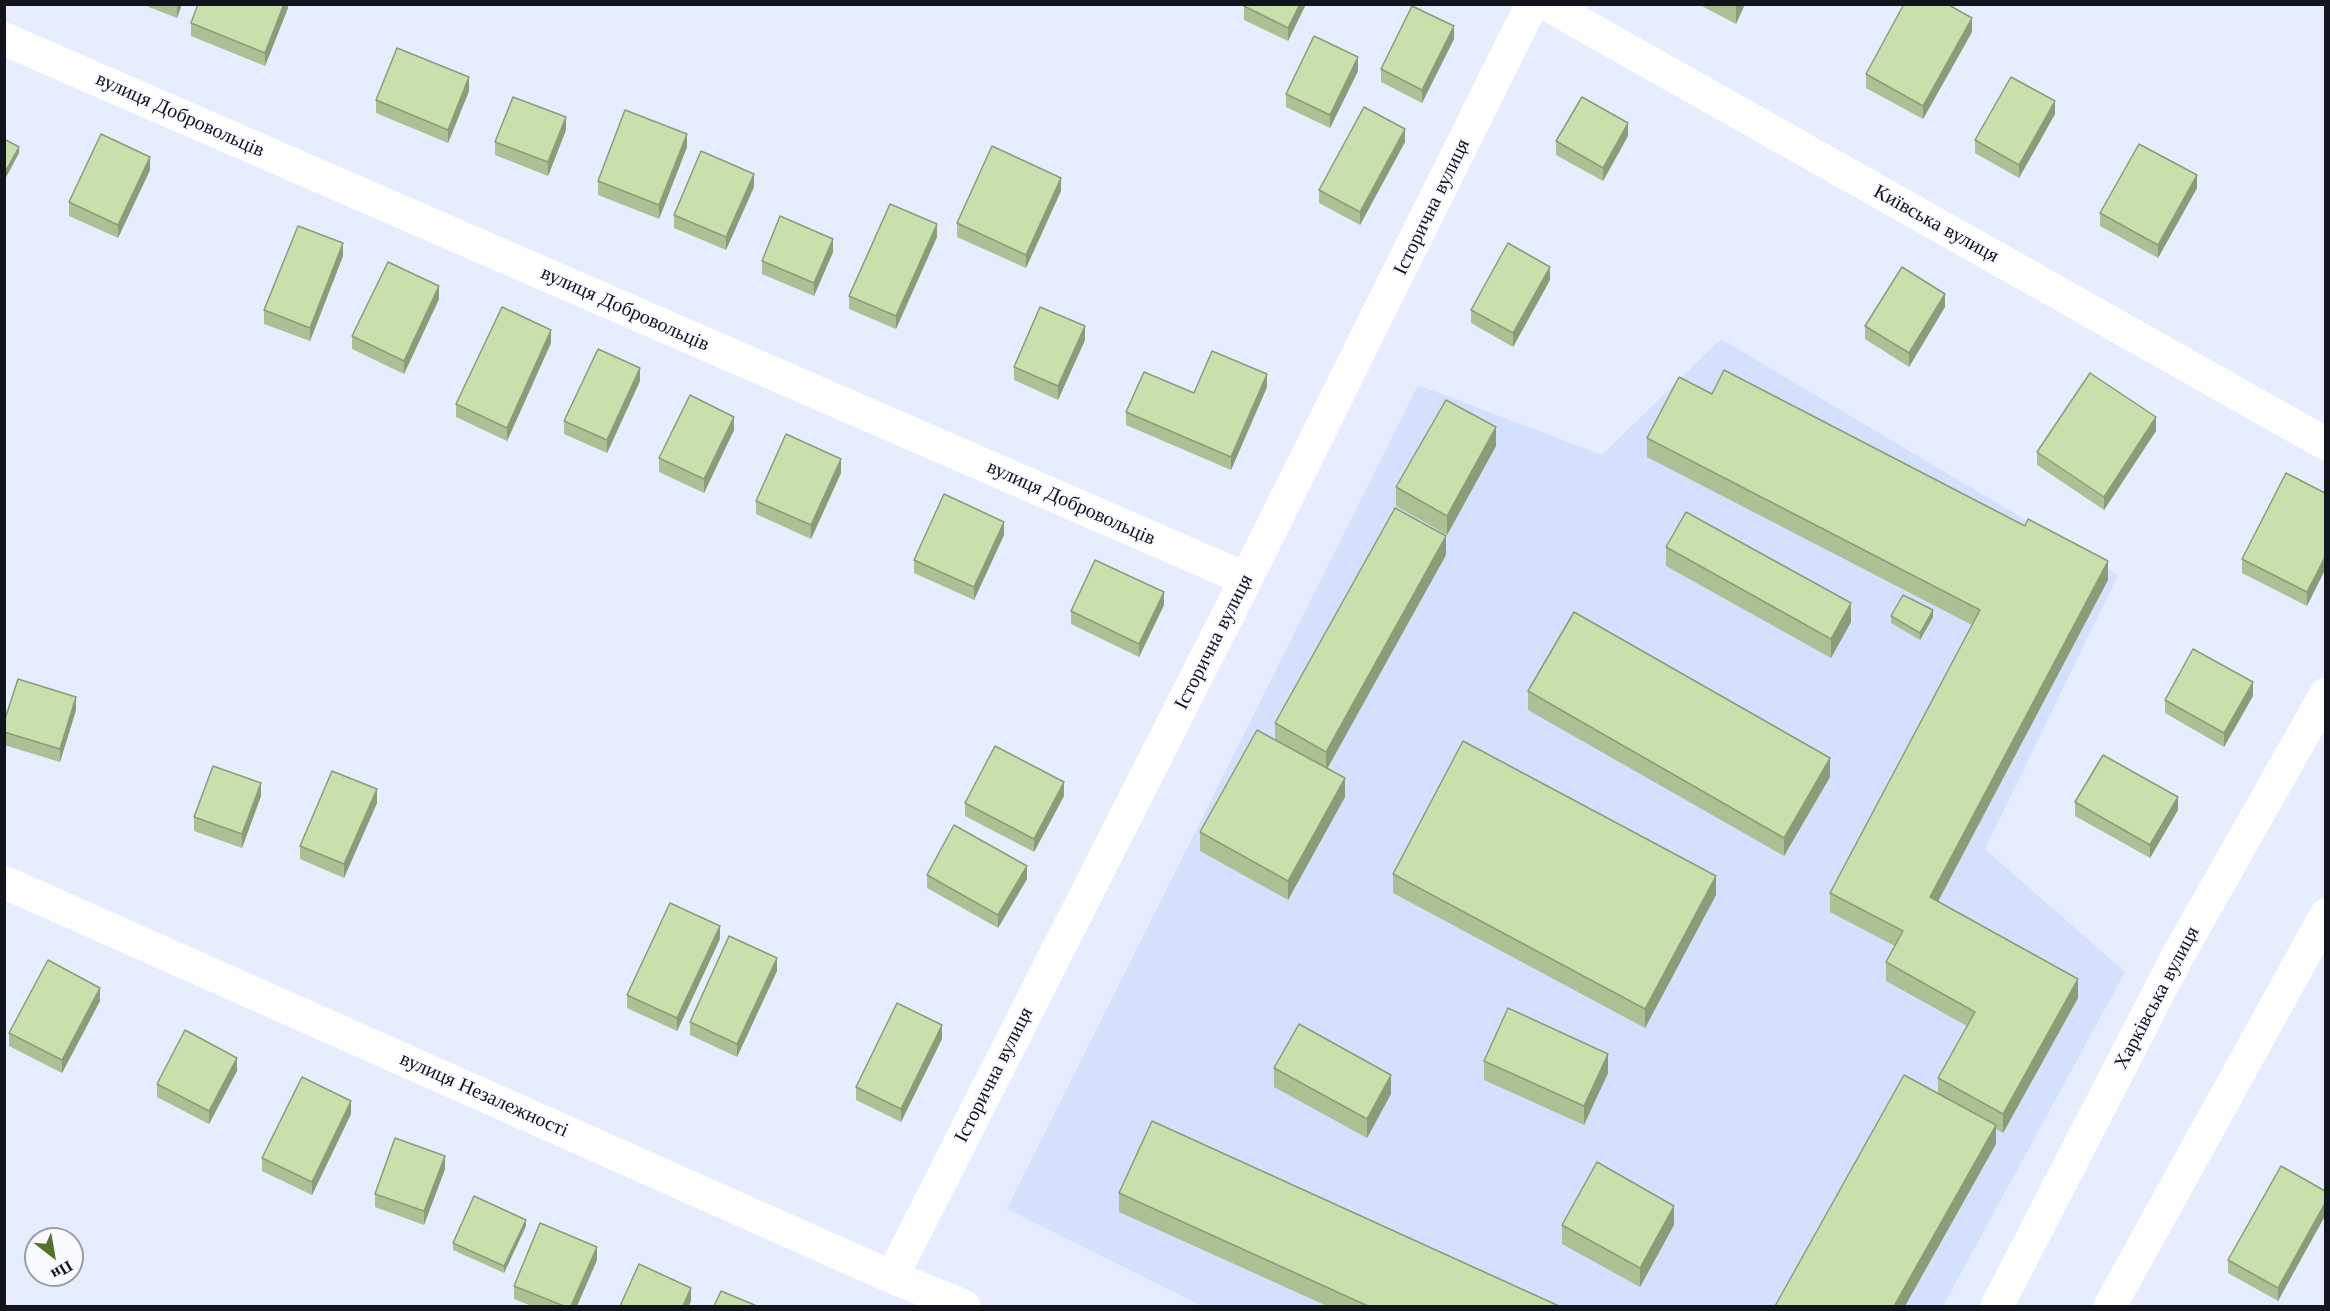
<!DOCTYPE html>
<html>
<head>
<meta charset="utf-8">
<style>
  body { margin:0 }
  #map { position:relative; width:2330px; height:1311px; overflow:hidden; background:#e5edff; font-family:"Libre Baskerville",serif }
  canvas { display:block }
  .frame { position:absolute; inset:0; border:6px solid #11141c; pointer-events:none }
  .north { position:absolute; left:24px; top:1227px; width:60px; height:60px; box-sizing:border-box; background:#f8faff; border:2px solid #9c9ea4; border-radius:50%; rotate:149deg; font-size:16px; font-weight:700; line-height:24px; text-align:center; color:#11141c }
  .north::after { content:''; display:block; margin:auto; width:21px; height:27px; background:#54732a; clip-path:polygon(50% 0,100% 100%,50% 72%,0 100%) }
</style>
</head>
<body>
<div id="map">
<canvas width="2330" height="1311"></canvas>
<div class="frame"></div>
<div class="north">Пн</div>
</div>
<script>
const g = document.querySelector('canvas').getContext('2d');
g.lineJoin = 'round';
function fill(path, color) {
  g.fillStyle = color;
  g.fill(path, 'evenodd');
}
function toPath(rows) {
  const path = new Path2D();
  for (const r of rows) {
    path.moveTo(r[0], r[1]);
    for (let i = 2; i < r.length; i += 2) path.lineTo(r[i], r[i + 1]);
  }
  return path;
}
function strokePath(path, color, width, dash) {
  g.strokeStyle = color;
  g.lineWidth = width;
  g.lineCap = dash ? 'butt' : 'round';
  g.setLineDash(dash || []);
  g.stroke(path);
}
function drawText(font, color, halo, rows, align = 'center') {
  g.font = font + ' "Libre Baskerville",serif';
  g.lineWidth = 4.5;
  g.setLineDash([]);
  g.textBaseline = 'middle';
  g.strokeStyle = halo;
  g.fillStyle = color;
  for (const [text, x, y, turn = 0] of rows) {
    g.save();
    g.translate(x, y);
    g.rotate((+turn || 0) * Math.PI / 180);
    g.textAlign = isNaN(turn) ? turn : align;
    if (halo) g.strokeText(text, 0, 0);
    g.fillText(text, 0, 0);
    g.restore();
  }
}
const built = toPath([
  [1721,339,2118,575,1985,849,2125,972,1943,1306,1202,1306,1007,1209,1418,385,1602,455]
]);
const minor = toPath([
  [1546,4,2326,444],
  [4,39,1246,579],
  [4,882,892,1277,964,1306],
  [892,1277,1246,579,1532,4],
  [1997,1306,2177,957,2326,694],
  [2110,1306,2326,915]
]);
const wall = toPath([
  [141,4,182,4,177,18],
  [288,4,288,8,265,66,191,36,191,23],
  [1306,4,1288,41,1244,20,1244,6],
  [1698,4,1745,4,1736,24],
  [1972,32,1923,119,1866,88,1866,74],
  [1454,39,1422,103,1381,82,1381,69],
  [1358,71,1330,128,1286,107,1286,94],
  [469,91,448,143,376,113,376,100],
  [2055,114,2019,178,1975,153,1975,140],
  [566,130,548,176,495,155,495,142],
  [1628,136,1603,181,1556,155,1556,141],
  [1405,142,1360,225,1319,203,1319,190],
  [687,147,659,219,598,195,598,181],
  [150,170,118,238,69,216,69,202],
  [754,187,726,250,674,228,674,215],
  [2197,188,2158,258,2100,226,2100,213],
  [1061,191,1026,268,957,237,957,223],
  [937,237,896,329,849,309,849,296],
  [833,252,814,296,762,274,762,261],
  [343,256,310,341,264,324,264,310],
  [1550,280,1513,347,1471,323,1471,310],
  [439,299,404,374,352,349,352,336],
  [1945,307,1909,367,1865,339,1865,326],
  [1085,340,1058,400,1014,380,1014,367],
  [551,343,507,441,456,417,456,404],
  [640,381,607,453,564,434,564,421],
  [1267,387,1231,470,1126,425,1126,412,1194,393],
  [1712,394,2108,580,1938,902,2078,998,2003,1133,1996,1129,1996,1144,1905,1306,1775,1306,1938,1093,1938,1078,1967,1026,1886,981,1886,962,1895,946,1830,912,1830,893,1972,625,1647,457,1647,438],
  [734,430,704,493,659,472,659,458],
  [2156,431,2104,510,2037,465,2037,452],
  [1496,446,1447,535,1396,506,1396,487],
  [841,473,811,539,756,514,756,501],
  [2325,493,2307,606,2242,573,2242,559],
  [1004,535,974,600,914,573,914,560],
  [1666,547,1851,622,1831,658,1666,566],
  [1446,555,1327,768,1345,797,1288,900,1200,851,1200,832,1275,739,1275,723],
  [1164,605,1139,657,1071,624,1071,611],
  [1891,616,1933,617,1920,640,1891,623],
  [1528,691,1830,777,1784,856,1528,710],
  [2253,696,2224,747,2165,713,2165,700],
  [76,710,60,762,4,745,4,722],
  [261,796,242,848,194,831,194,817],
  [1064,796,1034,852,965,816,965,803],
  [2075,802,2178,810,2150,858,2075,816],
  [377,803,344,878,300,859,300,846],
  [1393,874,1716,895,1645,1028,1393,893],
  [927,875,1027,879,998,928,927,888],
  [720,939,677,1031,627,1008,627,995],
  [777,971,737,1057,690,1035,690,1022],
  [100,1001,62,1073,9,1046,9,1033],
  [942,1039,901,1122,856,1100,856,1087],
  [1484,1061,1608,1073,1584,1125,1484,1080],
  [1274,1068,1391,1094,1367,1138,1274,1087],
  [237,1071,209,1124,157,1097,157,1084],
  [351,1114,312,1195,262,1171,262,1158],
  [445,1169,424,1225,375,1207,375,1194],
  [2325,1191,2278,1301,2228,1273,2228,1260],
  [1119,1193,1559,1306,1327,1306,1119,1212],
  [1562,1225,1674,1225,1640,1287,1562,1244],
  [526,1226,504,1273,453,1250,453,1243],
  [597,1260,577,1306,532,1306,514,1299,514,1286]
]);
const shadedWall = toPath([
  [177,4,182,4,177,18],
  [284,4,288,4,288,8,265,66,265,53],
  [1300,4,1306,4,1288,41,1288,28],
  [1736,4,1745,4,1736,24],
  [1972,18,1972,32,1923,119,1923,106],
  [1454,26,1454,39,1422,103,1422,90],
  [1358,57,1358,71,1330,128,1330,115],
  [469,77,469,91,448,143,448,130],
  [2055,101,2055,114,2019,178,2019,165],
  [566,117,566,130,548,176,548,162],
  [1628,123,1628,136,1603,181,1603,168],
  [1405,129,1405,142,1360,225,1360,212],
  [687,134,687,147,659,219,659,205],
  [19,147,19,153,4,181,4,174],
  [150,157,150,170,118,238,118,225],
  [754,174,754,187,726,250,726,237],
  [2197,175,2197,188,2158,258,2158,245],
  [1061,178,1061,191,1026,268,1026,255],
  [937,224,937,237,896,329,896,316],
  [833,239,833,252,814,296,814,283],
  [343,243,343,256,310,341,310,328],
  [1550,267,1550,280,1513,347,1513,333],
  [439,286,439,299,404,374,404,361],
  [1945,294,1945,307,1909,367,1909,353],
  [1085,326,1085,340,1058,400,1058,386],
  [551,330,551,343,507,441,507,428],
  [640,368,640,381,607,453,607,440],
  [1267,374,1267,387,1231,470,1231,457],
  [734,417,734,430,704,493,704,479],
  [2156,417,2156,431,2104,510,2104,497],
  [1496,427,1496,446,1447,535,1447,516],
  [841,459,841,473,811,539,811,525],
  [1004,522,1004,535,974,600,974,587],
  [1446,536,1446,555,1326,771,1326,752],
  [2325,557,2325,570,2307,606,2307,592],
  [2108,561,2108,580,1930,916,1930,897],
  [1164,592,1164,605,1139,657,1139,644],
  [1851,603,1851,622,1831,658,1831,639],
  [1933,610,1933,617,1920,640,1920,633],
  [2253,682,2253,696,2224,747,2224,733],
  [76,697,76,710,60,762,60,749],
  [1830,758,1830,777,1784,856,1784,838],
  [1345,778,1345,797,1288,900,1288,881],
  [1064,782,1064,796,1034,852,1034,839],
  [261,783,261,796,242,848,242,834],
  [377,789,377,803,344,878,344,864],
  [2178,797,2178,810,2150,858,2150,845],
  [1027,866,1027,879,998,928,998,915],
  [1716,876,1716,895,1645,1028,1645,1009],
  [720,926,720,939,677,1031,677,1018],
  [777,958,777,971,737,1057,737,1044],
  [2078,979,2078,998,2003,1133,2003,1114],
  [100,988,100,1001,62,1073,62,1060],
  [942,1025,942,1039,901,1122,901,1109],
  [1608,1054,1608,1073,1584,1125,1584,1106],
  [237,1058,237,1071,209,1124,209,1111],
  [1391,1075,1391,1094,1367,1138,1367,1119],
  [351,1101,351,1114,312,1195,312,1182],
  [1996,1125,1996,1144,1905,1306,1894,1306],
  [445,1156,445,1169,424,1225,424,1211],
  [2325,1203,2325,1216,2278,1301,2278,1288],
  [1674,1206,1674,1225,1640,1287,1640,1268],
  [526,1220,526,1226,504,1273,504,1266],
  [597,1247,597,1260,577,1306,571,1306],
  [691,1288,691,1301,689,1306,683,1306]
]);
const building = toPath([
  [198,4,284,4,265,53,191,23,198,4],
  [1245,4,1300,4,1288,28,1244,6,1245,4],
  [1904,4,1947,4,1972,18,1923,106,1866,74,1904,4],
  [1412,6,1454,26,1422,90,1381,69,1412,6],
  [1314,36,1358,57,1330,115,1286,94,1314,36],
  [397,48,469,77,448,130,376,100,397,48],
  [2011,77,2055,101,2019,165,1975,140,2011,77],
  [513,97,566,117,548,162,495,142,513,97],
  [1582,97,1628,123,1603,168,1556,141,1582,97],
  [1364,107,1405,129,1360,212,1319,190,1364,107],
  [625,110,687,134,659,205,598,181,625,110],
  [101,134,150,157,118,225,69,202,101,134],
  [4,139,19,147,4,174,4,139],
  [2139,144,2197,175,2158,245,2100,213,2139,144],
  [992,146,1061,178,1026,255,957,223,992,146],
  [701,151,754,174,726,237,674,215,701,151],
  [890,204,937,224,896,316,849,296,890,204],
  [780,216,833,239,814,283,762,261,780,216],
  [298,226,343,243,310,328,264,310,298,226],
  [1508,243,1550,267,1513,333,1471,310,1508,243],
  [388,262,439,286,404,361,352,336,388,262],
  [1902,267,1945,294,1909,353,1865,326,1902,267],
  [502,307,551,330,507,428,456,404,502,307],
  [1040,307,1085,326,1058,386,1014,367,1040,307],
  [598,349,640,368,607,440,564,421,598,349],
  [1212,351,1267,374,1231,457,1126,412,1144,372,1194,393,1212,351],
  [1724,370,2025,526,2028,519,2108,561,1930,897,2078,979,2003,1114,1938,1078,1975,1012,1886,962,1903,931,1830,893,1980,610,1647,438,1679,377,1712,394,1724,370],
  [2090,373,2156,417,2104,497,2037,452,2090,373],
  [690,395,734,417,704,479,659,458,690,395],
  [1446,400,1496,427,1447,516,1396,487,1446,400],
  [786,434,841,459,811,525,756,501,786,434],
  [2286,473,2325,493,2325,557,2307,592,2242,559,2286,473],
  [944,494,1004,522,974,587,914,560,944,494],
  [1395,508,1446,536,1326,752,1275,723,1395,508],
  [1686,512,1851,603,1831,639,1666,547,1686,512],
  [1095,560,1164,592,1139,644,1071,611,1095,560],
  [1903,595,1933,610,1920,633,1891,616,1903,595],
  [1574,612,1830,758,1784,838,1528,691,1574,612],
  [2193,649,2253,682,2224,733,2165,700,2193,649],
  [18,679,76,697,60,749,4,732,4,722,18,679],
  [1257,730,1345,778,1288,881,1200,832,1257,730],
  [1463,741,1716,876,1645,1009,1393,874,1463,741],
  [995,746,1064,782,1034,839,965,803,995,746],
  [2103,755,2178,797,2150,845,2075,802,2103,755],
  [213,766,261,783,242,834,194,817,213,766],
  [332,771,377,789,344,864,300,846,332,771],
  [954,825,1027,866,998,915,927,875,954,825],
  [670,903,720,926,677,1018,627,995,670,903],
  [729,936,777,958,737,1044,690,1022,729,936],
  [48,960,100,988,62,1060,9,1033,48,960],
  [897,1003,942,1025,901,1109,856,1087,897,1003],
  [1508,1008,1608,1054,1584,1106,1484,1061,1508,1008],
  [1299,1024,1391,1075,1367,1119,1274,1068,1299,1024],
  [185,1030,237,1058,209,1111,157,1084,185,1030],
  [1904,1075,1996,1125,1894,1306,1775,1306,1904,1075],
  [302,1077,351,1101,312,1182,262,1158,302,1077],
  [1152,1121,1559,1306,1368,1306,1119,1193,1152,1121],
  [395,1138,445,1156,424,1211,375,1194,395,1138],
  [1597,1162,1674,1206,1640,1268,1562,1225,1597,1162],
  [2281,1166,2325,1191,2325,1203,2278,1288,2228,1260,2281,1166],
  [474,1196,526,1220,504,1266,453,1243,474,1196],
  [540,1223,597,1247,571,1306,564,1306,514,1286,540,1223],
  [639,1264,691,1288,683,1306,620,1306,639,1264],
  [721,1291,757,1306,714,1306,721,1291]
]);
const streetNames = [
  ["вулиця Добровольців",180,115,24],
  ["Історична вулиця",1432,207,-64],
  ["Київська вулиця",1936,224,29],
  ["вулиця Добровольців",625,309,24],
  ["вулиця Добровольців",1071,503,24],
  ["Історична вулиця",1214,642,-63],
  ["Харківська вулиця",2157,998,-62],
  ["Історична вулиця",994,1075,-63],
  ["вулиця Незалежності",484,1095,24]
];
fill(built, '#d4e1fe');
strokePath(minor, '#fff', 33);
fill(wall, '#abc194');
fill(shadedWall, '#8b9d78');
fill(building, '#c7e0ac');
strokePath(building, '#8b9d78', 1.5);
drawText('20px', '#11141c', '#f8faff', streetNames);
</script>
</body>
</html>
